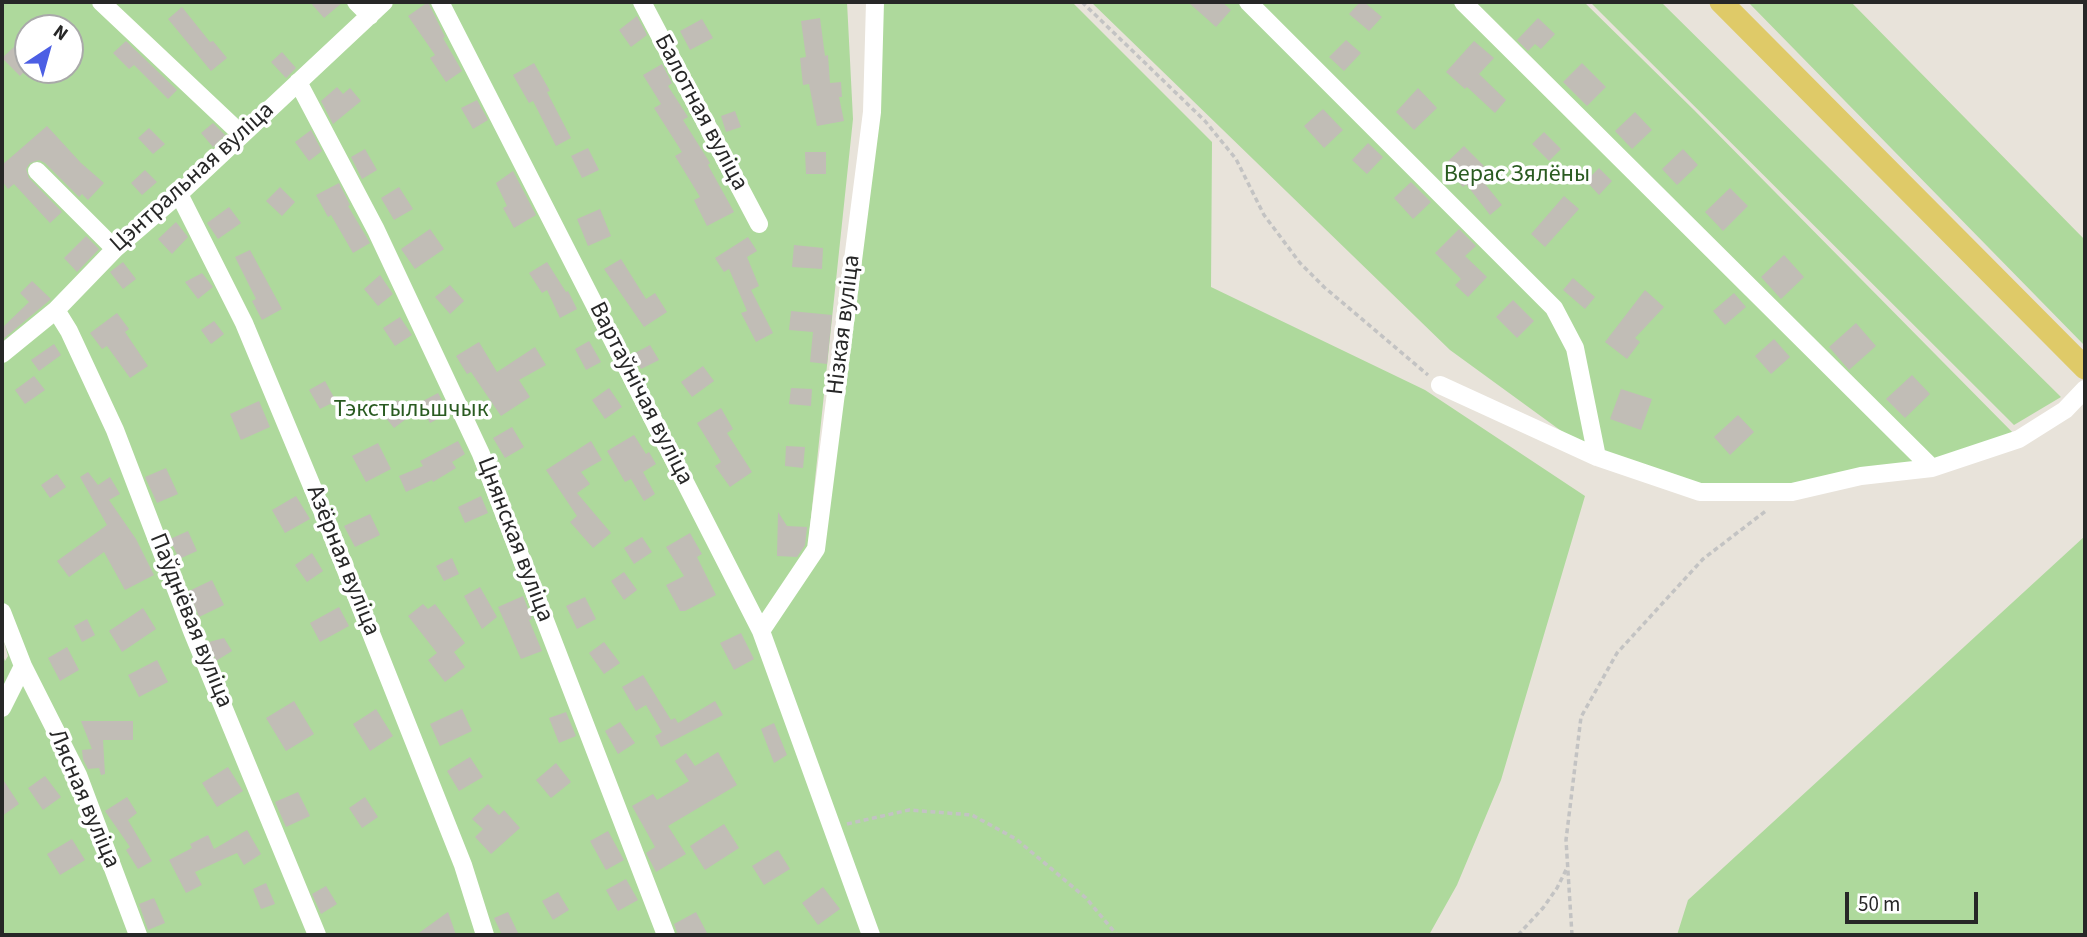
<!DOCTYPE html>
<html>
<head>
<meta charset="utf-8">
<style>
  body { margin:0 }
  #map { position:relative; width:2087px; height:937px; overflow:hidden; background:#e8e3da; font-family:"Source Sans 3",sans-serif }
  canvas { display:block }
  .frame { position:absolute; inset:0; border:4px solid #272727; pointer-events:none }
  .north { position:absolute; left:14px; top:14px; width:70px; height:70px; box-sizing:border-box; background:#fff; border:2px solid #a9a9a9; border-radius:50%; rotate:36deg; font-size:19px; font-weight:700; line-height:28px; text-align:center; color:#272727 }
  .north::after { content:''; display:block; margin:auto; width:24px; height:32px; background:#4c5fe4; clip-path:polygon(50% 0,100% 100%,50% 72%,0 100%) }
  .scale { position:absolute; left:1845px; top:892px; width:133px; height:32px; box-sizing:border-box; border:4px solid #272727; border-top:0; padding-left:9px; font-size:21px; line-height:24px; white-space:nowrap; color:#272727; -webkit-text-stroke:5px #fff; paint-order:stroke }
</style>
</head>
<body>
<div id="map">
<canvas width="2087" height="937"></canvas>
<div class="frame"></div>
<div class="north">N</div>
<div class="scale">50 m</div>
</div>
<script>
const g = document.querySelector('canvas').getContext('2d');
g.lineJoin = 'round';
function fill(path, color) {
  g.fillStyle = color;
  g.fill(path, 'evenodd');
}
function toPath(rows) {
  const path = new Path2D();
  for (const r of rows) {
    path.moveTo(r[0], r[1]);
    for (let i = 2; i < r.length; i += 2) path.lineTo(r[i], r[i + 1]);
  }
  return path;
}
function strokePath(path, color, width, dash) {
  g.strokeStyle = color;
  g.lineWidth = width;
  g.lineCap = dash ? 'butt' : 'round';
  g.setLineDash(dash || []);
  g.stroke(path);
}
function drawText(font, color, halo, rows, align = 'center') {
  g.font = font + ' "Source Sans 3",sans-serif';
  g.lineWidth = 7;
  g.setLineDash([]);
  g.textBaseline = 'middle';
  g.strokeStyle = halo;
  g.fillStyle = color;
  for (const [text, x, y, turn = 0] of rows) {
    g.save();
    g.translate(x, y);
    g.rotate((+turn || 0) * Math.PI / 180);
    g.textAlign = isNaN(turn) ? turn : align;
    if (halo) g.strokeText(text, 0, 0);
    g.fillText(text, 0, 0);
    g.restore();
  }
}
const green = toPath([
  [2,2,847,2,853,119,808,546,761,631,816,549,882,2,1072,2,1212,142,1211,287,1425,390,1585,496,1501,780,1457,885,1429,935,2,935,2,653,5,661,8,656,2,634],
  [28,28,70,28,70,70,28,70],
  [1091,2,1584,2,1694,110,2019,439,1792,492,1700,492,1597,457,1450,350],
  [1590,2,1661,2,2061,397,2014,425],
  [1748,2,1851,2,2085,240,2085,346],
  [2085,536,2085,935,1677,935,1688,900]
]);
const building = toPath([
  [310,2,343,2,324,18],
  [428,2,445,37,443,38,462,71,446,82,430,58,435,55,408,16],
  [1188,2,1222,2,1231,10,1216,27],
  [1360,2,1364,2,1382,17,1369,31,1349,14],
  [182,7,210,42,213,41,227,58,211,71,168,19],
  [637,16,647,35,631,47,619,30],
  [820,18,825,56,828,55,830,83,841,82,842,97,839,97,844,121,817,126,809,84,803,85,800,58,806,57,801,21],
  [1538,18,1555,34,1541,49,1535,44,1528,51,1517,40],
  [702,19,713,38,690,50,680,31],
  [1346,40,1361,53,1344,71,1329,57],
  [126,41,177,90,168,99,134,65,129,69,113,53],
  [1474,41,1494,58,1479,74,1506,100,1495,113,1467,87,1465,89,1446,72],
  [14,47,28,61,28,68,20,76,2,58],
  [282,52,296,68,286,78,271,62],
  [534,63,550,91,547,92,571,138,556,146,533,101,529,103,513,75],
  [1582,63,1606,87,1587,106,1563,82],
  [662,64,672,83,668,86,688,117,683,120,710,163,708,165,734,212,707,226,694,200,700,197,675,156,682,152,654,108,661,104,643,75],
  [337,87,343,94,350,88,361,101,333,124,321,101],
  [1418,88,1437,108,1414,130,1396,112],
  [477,100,488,120,473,129,461,108],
  [1323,109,1343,130,1324,148,1304,126],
  [735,111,741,127,726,132,721,116],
  [1635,112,1652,130,1632,149,1615,131],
  [213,123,225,135,213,147,201,133],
  [47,126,81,163,104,183,88,200,82,194,79,197,45,163,39,160,30,163,26,169,29,178,62,212,50,223,14,184,8,189,2,181,2,165],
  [149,128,165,144,153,154,138,138],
  [311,130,322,151,309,161,295,142],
  [1544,132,1561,149,1549,161,1532,144],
  [1368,143,1383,157,1367,174,1352,160],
  [1464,146,1484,166,1477,174,1502,205,1490,215,1466,184,1463,187,1443,166],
  [588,148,599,170,582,178,571,156],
  [365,149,377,170,362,179,351,157],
  [1683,149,1698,165,1677,185,1662,169],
  [805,152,826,152,826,174,806,174],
  [1599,168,1612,181,1599,195,1586,181],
  [145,170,157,182,142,195,131,183],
  [513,171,536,215,514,228,503,208,507,206,496,183],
  [1411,182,1431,202,1413,219,1394,198],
  [339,183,350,205,348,206,370,243,353,253,331,215,328,217,316,195],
  [280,187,295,202,282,216,266,201],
  [399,187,413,209,394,220,381,198],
  [1730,188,1748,206,1723,231,1705,212],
  [1564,196,1579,209,1545,247,1531,234],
  [229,207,241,223,218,239,207,223],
  [600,209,611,236,588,246,577,219],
  [176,222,188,237,172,254,158,239],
  [430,229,444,249,415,269,401,249],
  [1459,229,1476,246,1465,256,1487,277,1468,297,1455,285,1461,279,1435,253],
  [86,236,99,249,77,272,64,258],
  [748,237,757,251,747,257,759,286,751,290,773,333,756,342,741,313,747,311,729,269,724,272,715,258],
  [794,245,823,248,822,269,792,267],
  [250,250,282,309,262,320,252,301,256,299,235,257],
  [1784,255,1804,277,1781,299,1761,277],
  [621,259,646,299,655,293,667,312,644,327,604,269],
  [123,262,136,279,123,289,110,272],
  [547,262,566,292,568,291,577,309,560,318,547,290,542,293,529,273],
  [202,273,213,287,198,299,185,282],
  [380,275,393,294,378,306,364,289],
  [1573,278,1595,297,1585,309,1563,290],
  [32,281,51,299,2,340,2,328,29,302,20,293],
  [450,285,464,301,450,314,435,297],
  [1645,290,1664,307,1635,338,1640,342,1627,359,1605,342],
  [1734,293,1746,307,1725,325,1713,311],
  [1513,300,1534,321,1517,338,1496,317],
  [791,311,832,315,827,364,810,362,813,332,789,330],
  [117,313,129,329,125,332,148,366,130,378,107,346,102,349,90,333],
  [400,317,412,335,395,346,383,328],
  [214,321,224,334,211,344,201,330],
  [1856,323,1876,346,1849,370,1829,347],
  [1774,339,1790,357,1771,374,1755,356],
  [589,341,601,362,586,370,575,349],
  [479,342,497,372,535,347,546,365,519,380,530,397,501,416,471,372,467,374,456,356],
  [54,344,61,355,39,371,31,360],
  [650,345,659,360,641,369,633,354],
  [703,366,714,381,692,397,681,382],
  [1912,375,1930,394,1905,418,1886,399],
  [34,376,45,390,25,404,15,390],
  [325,381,336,401,320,409,309,390],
  [609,388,622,407,605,419,592,400],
  [791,388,812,389,811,406,789,404],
  [1621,389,1652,399,1641,430,1610,419],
  [438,393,449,413,430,423,419,403],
  [398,400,410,416,394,428,382,413],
  [259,401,270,427,241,440,230,414],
  [721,408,733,429,727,433,752,472,730,487,715,466,721,462,697,423],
  [1738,415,1754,432,1730,455,1714,437],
  [512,427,524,447,505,458,493,438],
  [634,435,646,454,649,452,656,464,643,472,655,494,644,501,631,479,625,482,607,451],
  [458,441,465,454,452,462,456,468,433,482,432,480,406,492,399,476,423,466,420,461],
  [591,441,602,460,581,472,590,484,577,493,611,533,593,548,570,522,577,516,546,470],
  [378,443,391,469,366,482,352,456],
  [786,446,805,447,803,468,785,466],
  [166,468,178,494,157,503,145,477],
  [88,472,98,485,110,477,120,494,109,500,136,539,154,575,125,590,104,552,69,577,57,561,107,525,80,477],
  [57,474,66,487,50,498,41,485],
  [296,496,310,519,285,533,272,510],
  [481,496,488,513,465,523,458,507],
  [778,512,787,526,807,527,805,545,797,557,777,556],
  [370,514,380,535,355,547,344,526],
  [188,531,197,551,179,559,170,539],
  [690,533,702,554,697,557,716,595,685,611,680,611,666,585,684,576,666,547],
  [642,537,652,552,634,564,624,548],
  [312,553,323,571,307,582,295,565],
  [452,558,459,574,444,581,436,566],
  [624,572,637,590,624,600,611,581],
  [212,580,224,605,199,617,189,591],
  [480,587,497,617,482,629,464,596],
  [523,596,532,619,529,620,542,651,521,659,498,607],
  [585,597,596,619,577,629,566,606],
  [423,604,428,609,435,604,465,643,454,652,465,667,445,682,428,660,437,653,408,616],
  [339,607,349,626,320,642,310,623],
  [143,608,156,629,122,652,109,631],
  [87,619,95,635,82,642,74,626],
  [741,633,754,659,734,670,720,643],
  [224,638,232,651,216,661,209,642],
  [604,642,620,663,604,674,589,653],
  [67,647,79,670,60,681,48,658],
  [157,660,168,682,139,697,128,675],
  [643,675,671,720,675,718,678,723,715,701,723,715,661,747,655,736,662,732,646,705,636,711,622,687],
  [294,701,314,734,286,751,266,718],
  [376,709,393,736,370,751,353,724],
  [462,709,472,731,440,746,430,724],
  [566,712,576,736,559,743,549,718],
  [81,721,133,721,133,740,103,740,105,774,101,775,99,768,88,769,83,759,82,750,92,749],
  [620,722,635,743,618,754,605,731],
  [774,723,787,755,774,763,761,729],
  [718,752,737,785,668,826,686,854,656,872,646,853,655,847,632,806,653,794,657,800,689,781,675,761,686,753,695,766],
  [470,757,483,777,459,791,447,771],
  [556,763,571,782,551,798,536,780],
  [228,767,243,791,217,807,202,783],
  [45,776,61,797,43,810,28,788],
  [2,778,19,804,2,816],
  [298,792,310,816,286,827,275,802],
  [127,797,137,813,128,820,152,861,138,869,126,850,130,847,105,811],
  [365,797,378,817,362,828,349,808],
  [488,804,499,815,504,810,520,828,491,854,475,837,483,829,472,819],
  [724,824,739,848,705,870,690,846],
  [247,830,261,854,244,865,237,853,195,872,202,885,186,893,169,860,192,848,190,844,208,835,214,849],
  [608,831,624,860,606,870,590,841],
  [72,839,85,860,60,875,47,854],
  [778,850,790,869,764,885,752,866],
  [626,879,638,900,618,911,606,890],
  [266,883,275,904,261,909,253,889],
  [326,886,337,904,321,914,312,894],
  [823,887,840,909,818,925,802,903],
  [558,892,569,910,553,920,542,901],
  [154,898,165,923,148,930,139,904],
  [448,912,456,935,416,935],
  [508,912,519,935,502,935,494,918],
  [696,912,708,935,678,935,674,924]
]);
const path = toPath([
  [1082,2,1205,121,1236,159,1264,215,1300,263,1324,287,1428,375],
  [847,824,909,810,972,815,1016,839,1086,898,1117,935],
  [1518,935,1543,908,1557,888,1568,866],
  [1572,935,1566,840,1581,717,1617,653,1703,559,1767,510]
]);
const minor = toPath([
  [101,2,241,134],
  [356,2,370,16],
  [440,2,761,631,871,935],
  [642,2,759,224],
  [1248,2,1554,308,1575,348,1597,457],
  [1463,2,1932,468],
  [298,82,376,230,481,454,666,935],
  [37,171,115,249],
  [179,194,244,323,326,520,463,865,485,935],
  [56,310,69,331,115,430,192,631,317,935],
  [2,354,56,310,115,249,179,194,384,2],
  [1440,385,1597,457,1700,492,1792,492,1861,476,1932,468,2019,439,2065,410,2085,389],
  [2,612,23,666,78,775,138,935],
  [761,631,816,549,872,112,875,2],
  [2,708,23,666]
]);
const major = toPath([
  [1721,2,2085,368]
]);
const streetNames = [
  ["Балотная вуліца",700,113,62],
  ["Цэнтральная вуліца",193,178,-42],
  ["Нізкая вуліца",845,325,-83],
  ["Вартаўнічая вуліца",640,394,63],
  ["Цнянская вуліца",514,540,69],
  ["Азёрная вуліца",342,561,68],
  ["Паўднёвая вуліца",190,621,68],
  ["Лясная вуліца",83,799,67]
];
const parkNames = [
  ["Верас Зялёны",1517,176],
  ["Тэкстыльшчык",411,411]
];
fill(green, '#aed99c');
fill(building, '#c1bdb6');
strokePath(path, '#c3c3c3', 3.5, [5, 3.5]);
strokePath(minor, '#fff', 18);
strokePath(major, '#dfca68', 23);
drawText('24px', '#272727', '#fff', streetNames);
drawText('24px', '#2a5b21', '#fff', parkNames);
</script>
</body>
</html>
